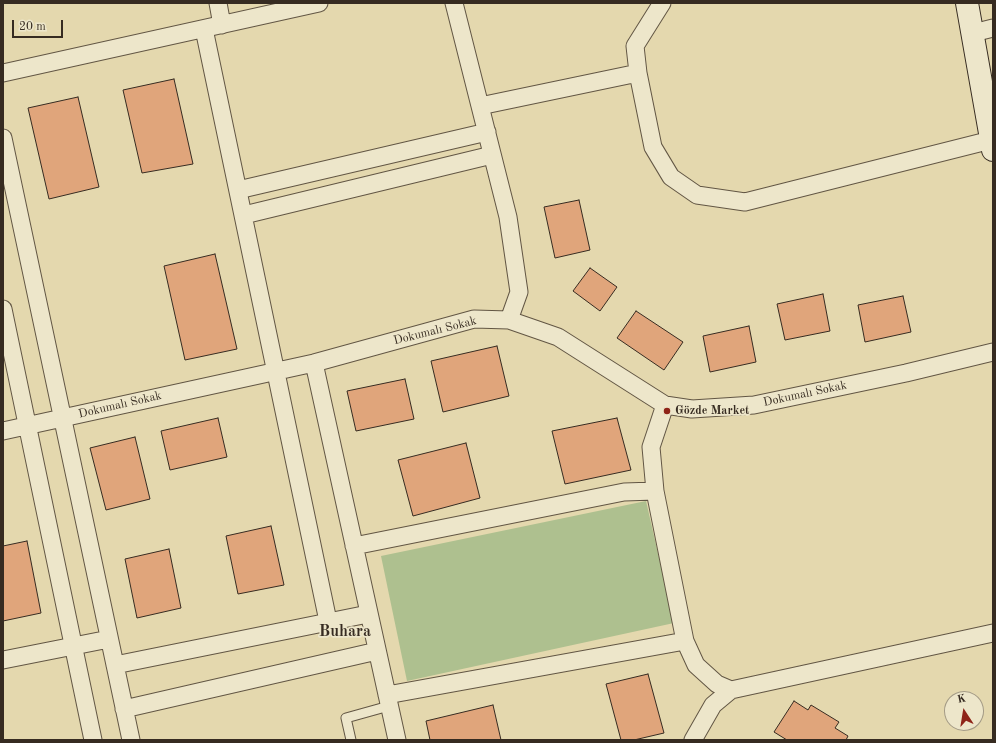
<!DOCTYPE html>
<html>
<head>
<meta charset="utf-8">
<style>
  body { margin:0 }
  #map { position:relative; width:996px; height:743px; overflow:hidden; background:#e4d8ae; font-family:"Old Standard TT",serif }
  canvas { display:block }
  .frame { position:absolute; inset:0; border:4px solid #362b21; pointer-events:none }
  .north { position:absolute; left:944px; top:691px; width:40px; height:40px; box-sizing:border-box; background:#ede6ca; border:1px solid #a49b86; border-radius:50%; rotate:348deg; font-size:11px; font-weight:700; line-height:16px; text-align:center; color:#362b21 }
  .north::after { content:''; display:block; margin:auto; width:14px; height:18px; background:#8f2418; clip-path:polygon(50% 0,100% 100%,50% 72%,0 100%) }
  .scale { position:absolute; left:12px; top:20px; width:51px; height:18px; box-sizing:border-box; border:2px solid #362b21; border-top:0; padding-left:5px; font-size:12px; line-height:14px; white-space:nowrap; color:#362b21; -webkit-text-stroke:3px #ede6ca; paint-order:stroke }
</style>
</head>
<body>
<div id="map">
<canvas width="996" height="743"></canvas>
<div class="frame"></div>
<div class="north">K</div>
<div class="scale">20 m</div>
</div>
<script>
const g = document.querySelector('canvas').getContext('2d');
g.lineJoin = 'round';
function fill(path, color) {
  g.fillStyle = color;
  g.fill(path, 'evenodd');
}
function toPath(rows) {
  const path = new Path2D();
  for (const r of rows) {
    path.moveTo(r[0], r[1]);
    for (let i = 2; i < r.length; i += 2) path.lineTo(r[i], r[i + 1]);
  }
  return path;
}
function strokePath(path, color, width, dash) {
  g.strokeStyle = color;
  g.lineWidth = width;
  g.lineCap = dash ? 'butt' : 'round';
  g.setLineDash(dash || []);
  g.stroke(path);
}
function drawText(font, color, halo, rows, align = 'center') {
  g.font = font + ' "Old Standard TT",serif';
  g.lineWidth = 3.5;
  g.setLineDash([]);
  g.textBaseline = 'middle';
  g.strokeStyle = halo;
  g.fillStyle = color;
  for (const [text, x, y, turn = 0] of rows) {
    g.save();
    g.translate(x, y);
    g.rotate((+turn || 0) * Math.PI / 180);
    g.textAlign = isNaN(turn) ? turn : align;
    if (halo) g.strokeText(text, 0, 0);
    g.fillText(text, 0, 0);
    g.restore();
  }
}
const green = toPath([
  [646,501,674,623,407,681,381,556]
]);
const building = toPath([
  [174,79,193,164,142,173,123,90,174,79],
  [78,97,99,187,49,199,28,108,78,97],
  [579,200,590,250,555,258,544,207,579,200],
  [215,254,237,349,185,360,164,266,215,254],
  [590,268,617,287,600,311,573,291,590,268],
  [823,294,830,331,785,340,777,304,823,294],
  [903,296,911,332,865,342,858,305,903,296],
  [636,311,683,342,664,370,617,338,636,311],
  [749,326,756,362,710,372,703,336,749,326],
  [497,346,509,396,443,412,431,361,497,346],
  [405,379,414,419,356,431,347,391,405,379],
  [218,418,227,457,170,470,161,431,218,418],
  [617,418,631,470,565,484,552,431,617,418],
  [135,437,150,499,106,510,90,448,135,437],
  [466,443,480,498,413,516,398,460,466,443],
  [271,526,284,585,238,594,226,536,271,526],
  [27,541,41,613,3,621,3,546,27,541],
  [169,549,181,608,137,618,125,559,169,549],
  [648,674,664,733,634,740,621,740,606,684,648,674],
  [794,701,808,710,811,705,839,722,835,728,848,736,846,740,787,740,774,732,794,701],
  [493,705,501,740,430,740,426,721,493,705]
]);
const lane = toPath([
  [351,740,346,718,389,706]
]);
const street = toPath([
  [218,3,222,25],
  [454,3,508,217,519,292,509,320],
  [662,3,635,46,638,73,653,147,671,177,697,195,745,202,991,140],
  [204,29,328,621],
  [973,33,993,28],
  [3,73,319,3],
  [480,106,638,73],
  [3,138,131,740],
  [238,190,487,132],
  [244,215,492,155],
  [3,309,93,740],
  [314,363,397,740],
  [665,405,651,447,655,491,685,641],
  [3,431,314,363,474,319,509,320,558,337,665,405,692,409,754,405,906,373,993,352],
  [354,546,624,492,655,491],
  [3,660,109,639],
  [115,665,368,614],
  [387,695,685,641,696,665,717,684,731,690],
  [124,709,377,651],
  [693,740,713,705,731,690,993,633]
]);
const secondary = toPath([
  [967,3,993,150]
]);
const markers = [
  [667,411,4,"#8f2418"]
];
const streetNames = [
  ["Dokumalı Sokak",435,331,-14],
  ["Dokumalı Sokak",805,394,-12],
  ["Dokumalı Sokak",120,405,-13]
];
const poiNames = [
  ["Gözde Market",675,411]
];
const districtNames = [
  ["Buhara",345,632]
];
fill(green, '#aec08f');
fill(building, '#e0a57b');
strokePath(building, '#362b21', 1);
strokePath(lane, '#625644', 11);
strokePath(street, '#625644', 19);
strokePath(secondary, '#362b21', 24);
strokePath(lane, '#ede6ca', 9);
strokePath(street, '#ede6ca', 17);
strokePath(secondary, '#ede6ca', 22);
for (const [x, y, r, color] of markers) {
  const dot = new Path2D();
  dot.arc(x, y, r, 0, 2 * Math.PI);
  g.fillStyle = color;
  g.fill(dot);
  strokePath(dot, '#ede6ca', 1.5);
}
drawText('12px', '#362b21', '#ede6ca', streetNames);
drawText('bold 12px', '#362b21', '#ede6ca', poiNames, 'left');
drawText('bold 16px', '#362b21', '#ede6ca', districtNames);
</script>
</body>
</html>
